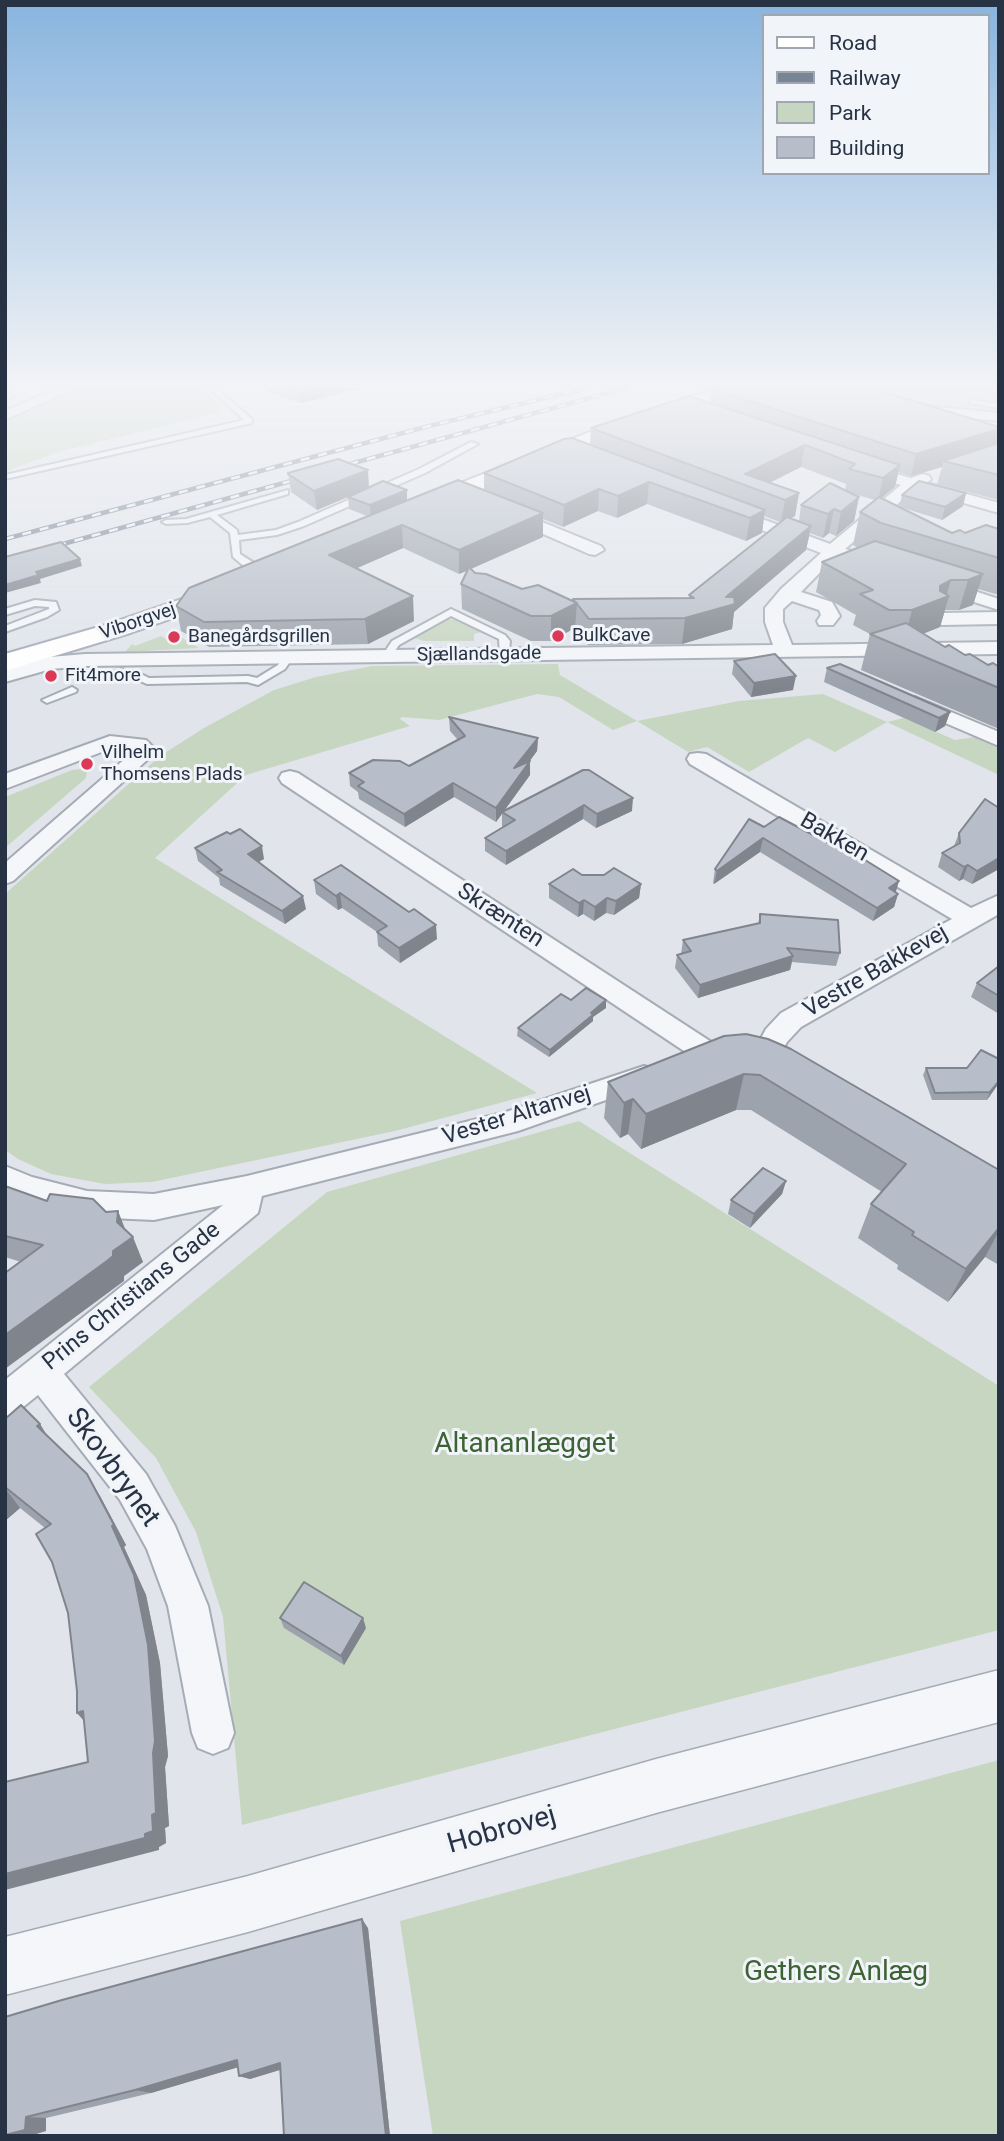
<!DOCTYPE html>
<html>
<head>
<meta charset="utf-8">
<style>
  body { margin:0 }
  #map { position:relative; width:1004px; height:2141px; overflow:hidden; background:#e1e5eb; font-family:Roboto,sans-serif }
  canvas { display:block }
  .frame { position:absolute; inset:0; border:7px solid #273345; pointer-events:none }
  .legend { position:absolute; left:762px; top:14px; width:228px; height:161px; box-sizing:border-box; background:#f1f4f8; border:2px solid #a0a7b0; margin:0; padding:9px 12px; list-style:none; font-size:21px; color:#273345 }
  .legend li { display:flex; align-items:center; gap:14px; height:35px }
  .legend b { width:35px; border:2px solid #a0a7b0 }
</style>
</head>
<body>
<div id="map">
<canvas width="1004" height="2141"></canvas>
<div class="frame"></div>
<ul class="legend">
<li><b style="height:9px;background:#fff"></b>Road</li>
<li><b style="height:9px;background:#788596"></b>Railway</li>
<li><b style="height:19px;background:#c7d6c1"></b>Park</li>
<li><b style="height:19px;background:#b7bec9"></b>Building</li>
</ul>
</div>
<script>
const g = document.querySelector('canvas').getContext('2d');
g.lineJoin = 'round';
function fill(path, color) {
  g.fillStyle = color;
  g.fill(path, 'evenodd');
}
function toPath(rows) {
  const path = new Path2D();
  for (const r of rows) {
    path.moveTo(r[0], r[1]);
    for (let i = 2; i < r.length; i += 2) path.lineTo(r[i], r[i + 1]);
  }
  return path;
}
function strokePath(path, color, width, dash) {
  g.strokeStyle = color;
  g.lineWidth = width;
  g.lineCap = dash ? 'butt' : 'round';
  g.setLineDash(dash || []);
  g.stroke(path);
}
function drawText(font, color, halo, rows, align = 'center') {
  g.font = font + ' Roboto,sans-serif';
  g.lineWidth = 6;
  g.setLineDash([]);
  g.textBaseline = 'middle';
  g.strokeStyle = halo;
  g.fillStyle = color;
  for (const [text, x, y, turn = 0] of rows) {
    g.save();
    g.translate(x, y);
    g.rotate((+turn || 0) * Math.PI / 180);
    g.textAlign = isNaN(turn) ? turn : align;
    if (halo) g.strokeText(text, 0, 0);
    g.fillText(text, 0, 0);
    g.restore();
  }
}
const green = toPath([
  [80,388,196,388,208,393,220,405,217,413,61,451,5,472,5,422],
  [881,388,999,388,999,411,923,405,881,396],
  [447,619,457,620,482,632,474,634,474,641,424,641,412,637],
  [161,636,168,640,179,636,199,648,125,652,132,644,135,646],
  [558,664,560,675,637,721,739,701,823,694,887,722,904,718,955,740,975,737,999,747,999,775,887,722,835,752,808,738,749,772,707,747,688,752,637,721,613,730,559,697,537,694,439,720,402,717,400,719,410,726,246,775,155,858,537,1093,395,1131,152,1182,105,1184,51,1174,18,1159,5,1150,5,894,160,756,204,728,274,690,316,677,372,666],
  [82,769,87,772,86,778,5,848,5,797,72,770],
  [579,1121,999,1386,999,1630,242,1825,223,1617,196,1532,156,1458,89,1387,327,1192],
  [999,1760,999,2136,433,2136,400,1921]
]);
const service = toPath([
  [209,388,216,388,252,419,252,423,5,479,5,475,244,420,209,388],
  [12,393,14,396,5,400,5,395,12,393],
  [971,400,999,404,999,408,969,403,971,400],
  [471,442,478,444,425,473,304,526,277,535,239,540,240,554,268,572,268,576,262,576,245,567,233,557,230,533,210,517,187,523,166,524,162,522,166,520,186,519,288,490,288,494,217,515,237,530,238,535,276,530,298,522,419,469,471,442],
  [35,600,56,602,59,610,47,617,5,632,5,626,49,609,49,607,35,606,5,615,5,609,35,600],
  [451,609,505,635,510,641,508,657,500,655,499,639,451,616,399,645,390,658,384,658,382,656,392,641,451,609],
  [285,655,293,657,285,669,258,685,247,682,147,684,131,677,121,675,98,682,93,679,121,669,137,672,149,678,248,676,257,678,278,665,285,655],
  [72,687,77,690,76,692,47,703,42,700,72,687]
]);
const minor = toPath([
  [58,388,75,388,5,420,5,411,58,388],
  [916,405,999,413,999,421,911,412,909,409,916,405],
  [860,464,911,478,923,474,929,476,931,479,927,483,999,503,999,513,915,489,845,549,885,560,888,564,885,568,879,569,835,557,801,592,832,602,840,616,833,625,819,625,817,621,821,615,819,610,792,601,783,609,783,622,792,645,999,642,999,654,85,666,51,669,5,682,5,670,50,657,85,654,773,645,765,622,765,608,781,589,821,553,723,515,721,512,723,509,735,509,830,544,901,485,855,472,852,469,855,466,860,464],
  [508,508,601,546,604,550,595,555,589,554,502,516,500,513,508,508],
  [940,580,999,599,999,610,934,589,931,585,940,580],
  [999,612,999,624,942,625,933,619,942,613,999,612],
  [915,697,999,732,999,746,908,707,905,703,908,699,915,697],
  [110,736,146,740,157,751,13,881,5,884,5,863,134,751,112,748,5,789,5,774,110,736],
  [698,753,706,754,971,908,999,895,999,914,801,1027,787,1042,776,1062,766,1065,756,1062,752,1055,766,1029,781,1013,952,919,690,764,687,759,690,754,698,753],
  [290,771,298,773,719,1047,723,1054,719,1061,709,1064,699,1061,282,783,279,778,282,773,290,771],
  [644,1066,654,1069,658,1076,654,1083,518,1131,262,1196,258,1213,64,1374,146,1474,175,1526,208,1606,234,1733,228,1748,213,1754,198,1748,192,1733,168,1606,147,1549,120,1500,38,1395,17,1412,5,1417,5,1380,223,1205,154,1220,87,1217,25,1200,5,1192,5,1166,32,1177,87,1191,154,1194,247,1176,506,1112,644,1066]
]);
const tertiary = toPath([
  [999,1670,999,1722,656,1813,248,1932,5,1995,5,1937,248,1876,656,1759,999,1670]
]);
const secondary = toPath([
  [718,388,744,388,742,392,611,437,431,511,423,513,415,511,412,506,415,501,597,429,718,388],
  [226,584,235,586,238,591,235,596,127,634,5,671,5,654,109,624,226,584]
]);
const rail = toPath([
  [332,469,626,388],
  [5,539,433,425,587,388],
  [5,560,309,476]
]);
const wall = toPath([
  [258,388,361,388,301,403],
  [711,389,999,427,999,500,937,484,942,467,911,476,898,472,895,487,881,498,899,507,902,495,966,493,963,506,942,520,900,507,952,533,965,533,999,529,999,595,978,589,973,605,959,610,945,610,940,627,923,634,945,647,988,665,999,667,999,729,861,670,870,634,853,625,856,615,816,592,822,562,858,548,853,545,860,512,875,500,850,493,859,497,854,521,836,536,829,533,823,538,810,533,806,550,734,612,732,629,682,644,588,645,575,628,551,641,531,641,462,609,461,584,467,571,459,574,403,548,357,568,414,621,368,644,209,647,181,631,176,606,367,516,349,509,348,497,317,510,291,492,288,473,369,488,407,500,484,490,484,473,590,444,591,428,710,403],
  [801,467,846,484,845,490,801,505,799,521,790,518,795,516,799,493,770,483],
  [647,504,746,541,762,533,764,516,780,522,689,595,689,598,573,599,573,602,522,589,475,573,471,569,543,537,543,519,563,527,598,511,617,518],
  [734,661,793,690,751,697,732,674],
  [827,668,950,712,945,726,935,732,824,682],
  [449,717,538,738,537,751,529,762,530,775,504,811,583,770,632,811,596,828,583,819,506,865,485,851,485,838,504,827,502,826,502,814,496,822,454,797,405,827,359,799,358,792,350,786,349,773,409,766,458,740,450,731],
  [764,827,896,892,898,894,894,907,873,921,760,852,714,884,713,883,715,869],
  [959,833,999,869,972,884,963,879,959,881,938,867,942,853,954,846],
  [195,848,264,859,259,862,306,909,285,924,220,885,219,878,198,861],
  [582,875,641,884,639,898,614,915,606,913,594,921,583,914,578,917,549,898,549,884],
  [314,880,437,939,400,963,378,946,377,932,342,908,338,910,316,894],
  [760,914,840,953,836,966,792,962,790,970,698,998,675,968,677,955,681,954,683,940,758,924],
  [999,966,999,1014,971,997,977,983],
  [571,1000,606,1000,606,1008,593,1017,593,1021,549,1057,517,1036,518,1028],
  [724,1036,999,1170,999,1265,985,1257,948,1302,897,1269,898,1265,858,1238,871,1204,882,1192,751,1110,736,1110,641,1149,628,1134,620,1138,604,1118,608,1082],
  [926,1068,967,1068,999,1083,987,1100,932,1100,923,1075],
  [786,1181,782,1194,750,1228,728,1214,731,1200],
  [5,1186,47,1201,106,1212,118,1211,125,1229,143,1262,124,1276,124,1281,21,1262,5,1257],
  [5,1419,40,1424,47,1436,100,1496,126,1545,124,1547,146,1595,160,1663,168,1756,165,1767,169,1826,165,1828,166,1843,159,1847,159,1850,88,1762,84,1721,77,1713,77,1691,68,1613,45,1528,20,1508,5,1521],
  [280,1618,366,1628,344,1665,284,1628],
  [368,1928,390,2136,284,2136,280,2070,250,2079,239,2076,238,2067,151,2093,46,2118,46,2131,29,2136,5,2136,5,2017]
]);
const shadedWall = toPath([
  [324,388,361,388,301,403,300,393],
  [999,429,999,444,943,461,942,467,911,476,916,454],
  [805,445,801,467,756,489,745,474],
  [900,465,895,487,878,501,883,478],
  [368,470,369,488,317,510,314,491],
  [649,482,647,504,617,518,618,496],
  [599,489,598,511,563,527,564,505],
  [407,490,407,503,371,518,370,505],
  [799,493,795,516,781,523,785,500],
  [966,493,963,506,942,520,945,507],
  [859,497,854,521,836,536,841,512],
  [834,509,829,533,823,538,828,514],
  [765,510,762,533,746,541,750,518],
  [543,513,543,537,459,574,459,550],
  [402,525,403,548,332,579,329,555],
  [811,526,806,550,734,612,732,629,682,644,685,618,726,597],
  [80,559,82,566,40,579,41,583,5,593,5,585,36,572],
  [983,574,973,605,959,610,968,580],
  [951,580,946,597,949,596,940,627,904,641,912,610,940,586],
  [413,596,414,621,368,644,365,619],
  [577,603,575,628,551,641,551,616],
  [796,676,793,690,751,697,754,683],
  [950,712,945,726,935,732,939,718],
  [538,738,537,751,514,782,514,768],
  [530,761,530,775,496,822,496,808],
  [453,783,454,797,405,827,404,814],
  [633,798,632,811,596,828,597,814],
  [584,805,583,819,506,865,506,851],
  [763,838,760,852,714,884,717,871],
  [262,846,264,859,250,866,248,854],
  [999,858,999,869,972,884,977,871],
  [968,865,963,879,959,881,964,867],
  [899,881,895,895,889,888],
  [641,884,639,898,614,915,616,901],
  [340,893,342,908,338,910,336,896],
  [898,894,894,907,873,921,877,908],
  [303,896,306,909,285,924,282,911],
  [607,898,606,913,594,921,595,907],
  [584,900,583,914,578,917,579,903],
  [436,925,437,939,400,963,399,948],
  [793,956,790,970,698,998,700,985],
  [606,1000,606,1008,593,1017,593,1021,549,1057,550,1050],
  [744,1074,736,1110,641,1149,646,1114],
  [999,1081,999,1083,987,1100,990,1092],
  [633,1099,628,1134,620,1138,624,1103],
  [786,1181,782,1194,750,1228,754,1214],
  [118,1211,128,1237,133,1237,143,1262,124,1276,124,1281,5,1369,5,1335,117,1222],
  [999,1228,999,1231,985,1257,948,1302,966,1269],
  [40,1424,54,1447,37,1426],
  [87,1474,100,1496,126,1545,124,1547,146,1595,160,1663,168,1756,165,1767,169,1826,165,1828,166,1843,159,1847,159,1850,5,1890,5,1874,145,1838],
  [5,1488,20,1508,5,1521],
  [363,1618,366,1628,344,1665,341,1656],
  [83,1711,92,1729,77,1713],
  [362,1919,368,1928,390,2136,386,2136],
  [237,2060,249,2064,151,2093,135,2090],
  [280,2063,289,2067,250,2079,239,2076],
  [26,2117,46,2118,46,2131,29,2136,5,2136]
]);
const building = toPath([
  [283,388,324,388,300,393,283,388],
  [717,388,871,388,999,427,999,429,916,454,711,389,717,388],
  [689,396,900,465,883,478,849,469,855,464,805,445,745,474,799,493,785,500,591,428,689,396],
  [572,438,765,510,750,518,649,482,618,496,599,489,564,505,484,473,564,439,572,438],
  [999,443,999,475,943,461,999,443],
  [338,459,368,470,314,491,288,474,288,473,338,459],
  [458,480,543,513,459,550,402,525,329,555,413,596,365,619,204,622,176,606,189,588,458,480],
  [383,481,407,490,370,505,348,497,383,481],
  [919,481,966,493,945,507,902,495,919,481],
  [830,483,859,497,841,512,834,509,828,514,801,505,830,483],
  [879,497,952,533,960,530,965,533,986,525,999,529,999,558,881,523,860,512,879,497],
  [787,517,811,526,726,597,734,597,735,604,685,618,589,619,573,599,694,598,689,595,787,517],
  [875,541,983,574,968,580,951,580,940,586,940,591,949,596,912,610,889,610,860,594,873,590,822,562,875,541],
  [61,542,80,559,36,572,39,575,5,585,5,557,61,542],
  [469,567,475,573,486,574,522,589,538,585,577,603,551,616,531,616,461,584,469,567],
  [906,623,945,647,949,645,965,655,970,654,988,665,993,663,999,667,999,688,870,634,906,623],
  [775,654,796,676,754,683,734,661,775,654],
  [840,664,950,712,939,718,827,668,840,664],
  [449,717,538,738,514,768,530,761,496,808,453,783,404,814,358,786,364,782,349,773,373,760,400,761,409,766,465,736,449,717],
  [583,770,589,770,633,798,597,814,584,805,506,851,485,838,515,820,502,812,583,770],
  [985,799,999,808,999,858,977,871,968,865,964,867,942,853,960,843,959,833,985,799],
  [779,817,832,845,836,842,899,881,889,888,898,894,877,908,763,838,717,871,715,869,749,819,764,827,779,817],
  [240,829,262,846,248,854,303,896,282,911,217,872,222,870,195,848,227,832,230,834,240,829],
  [341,865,409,912,414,909,436,925,399,948,377,932,387,926,340,893,336,896,314,880,341,865],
  [614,868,641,884,616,901,607,898,595,907,584,900,579,903,549,884,573,869,582,875,604,875,614,868],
  [760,914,838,920,840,953,787,948,793,956,700,985,677,955,691,951,683,940,760,923,760,914],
  [999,966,999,996,977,983,999,966],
  [586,988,606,1000,591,1013,594,1014,550,1050,518,1028,561,994,571,1000,586,988],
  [746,1034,768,1039,791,1049,999,1170,999,1228,966,1269,912,1235,914,1232,871,1204,906,1164,760,1075,744,1074,646,1114,633,1099,624,1103,608,1082,724,1036,746,1034],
  [981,1050,999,1059,999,1081,990,1092,935,1093,926,1068,967,1068,981,1050],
  [763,1168,786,1181,754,1214,731,1200,763,1168],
  [5,1186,47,1201,50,1194,93,1199,106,1212,118,1211,117,1222,133,1237,113,1251,113,1256,107,1261,5,1335,5,1273,43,1245,5,1236,5,1186],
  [21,1405,40,1424,37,1426,87,1474,114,1525,112,1526,134,1575,148,1645,155,1741,153,1753,156,1813,152,1815,153,1831,145,1834,145,1838,5,1874,5,1782,88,1762,83,1711,77,1713,77,1691,68,1613,52,1562,36,1534,51,1524,5,1487,5,1419,21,1405],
  [304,1582,363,1618,341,1656,280,1618,304,1582],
  [362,1919,386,2136,284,2136,280,2063,239,2076,237,2060,135,2090,26,2117,25,2130,5,2135,5,2017,62,2000,362,1919]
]);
const markers = [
  [558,636,7,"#dc3957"],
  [174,637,7,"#dc3957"],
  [51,676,7,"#dc3957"],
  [87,764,7,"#dc3957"]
];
const farStreetnames = [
  ["Viborgvej",138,622,-19],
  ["Sjællandsgade",479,655,-1]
];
const farPoinames = [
  ["BulkCave",572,636],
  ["Banegårdsgrillen",188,637],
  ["Fit4more",65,676],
  ["Vilhelm",101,753],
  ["Thomsens Plads",101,775]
];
const streetNames = [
  ["Bakken",834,838,30],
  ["Skrænten",500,916,33],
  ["Vestre Bakkevej",876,972,-30],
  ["Vester Altanvej",517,1116,-17],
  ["Prins Christians Gade",132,1297,-39]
];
const nearParknames = [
  ["Altananlægget",525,1445],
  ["Gethers Anlæg",836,1973]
];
const nearStreetnames = [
  ["Skovbrynet",112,1468,54],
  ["Hobrovej",502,1831,-16]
];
fill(green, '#c7d6c1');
strokePath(service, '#a5acb6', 4);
strokePath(minor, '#a5acb6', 4);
strokePath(tertiary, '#a5acb6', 3);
strokePath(secondary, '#a5acb6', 4);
fill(service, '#f4f6f9');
fill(minor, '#f4f6f9');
fill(tertiary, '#f4f6f9');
fill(secondary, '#fff');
strokePath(rail, '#788596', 4.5);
strokePath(rail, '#f1f4f8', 2.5, [9]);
fill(wall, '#9da3ad');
fill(shadedWall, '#80858d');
fill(building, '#b7bec9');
strokePath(building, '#80858d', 2);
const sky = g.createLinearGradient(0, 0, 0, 687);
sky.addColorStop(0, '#88b4de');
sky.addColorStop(0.56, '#f2f3f6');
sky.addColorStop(1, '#f2f3f600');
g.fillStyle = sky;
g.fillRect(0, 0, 1004, 687);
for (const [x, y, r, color] of markers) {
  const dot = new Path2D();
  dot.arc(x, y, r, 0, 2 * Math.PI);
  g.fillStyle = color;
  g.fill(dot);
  strokePath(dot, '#f1f4f8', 2.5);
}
drawText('19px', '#273345', '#f1f4f8', farStreetnames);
drawText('19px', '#273345', '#f1f4f8', farPoinames, 'left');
drawText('23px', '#273345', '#f1f4f8', streetNames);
drawText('28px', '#3d6233', '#f1f4f8', nearParknames);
drawText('28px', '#273345', '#f1f4f8', nearStreetnames);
</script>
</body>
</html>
